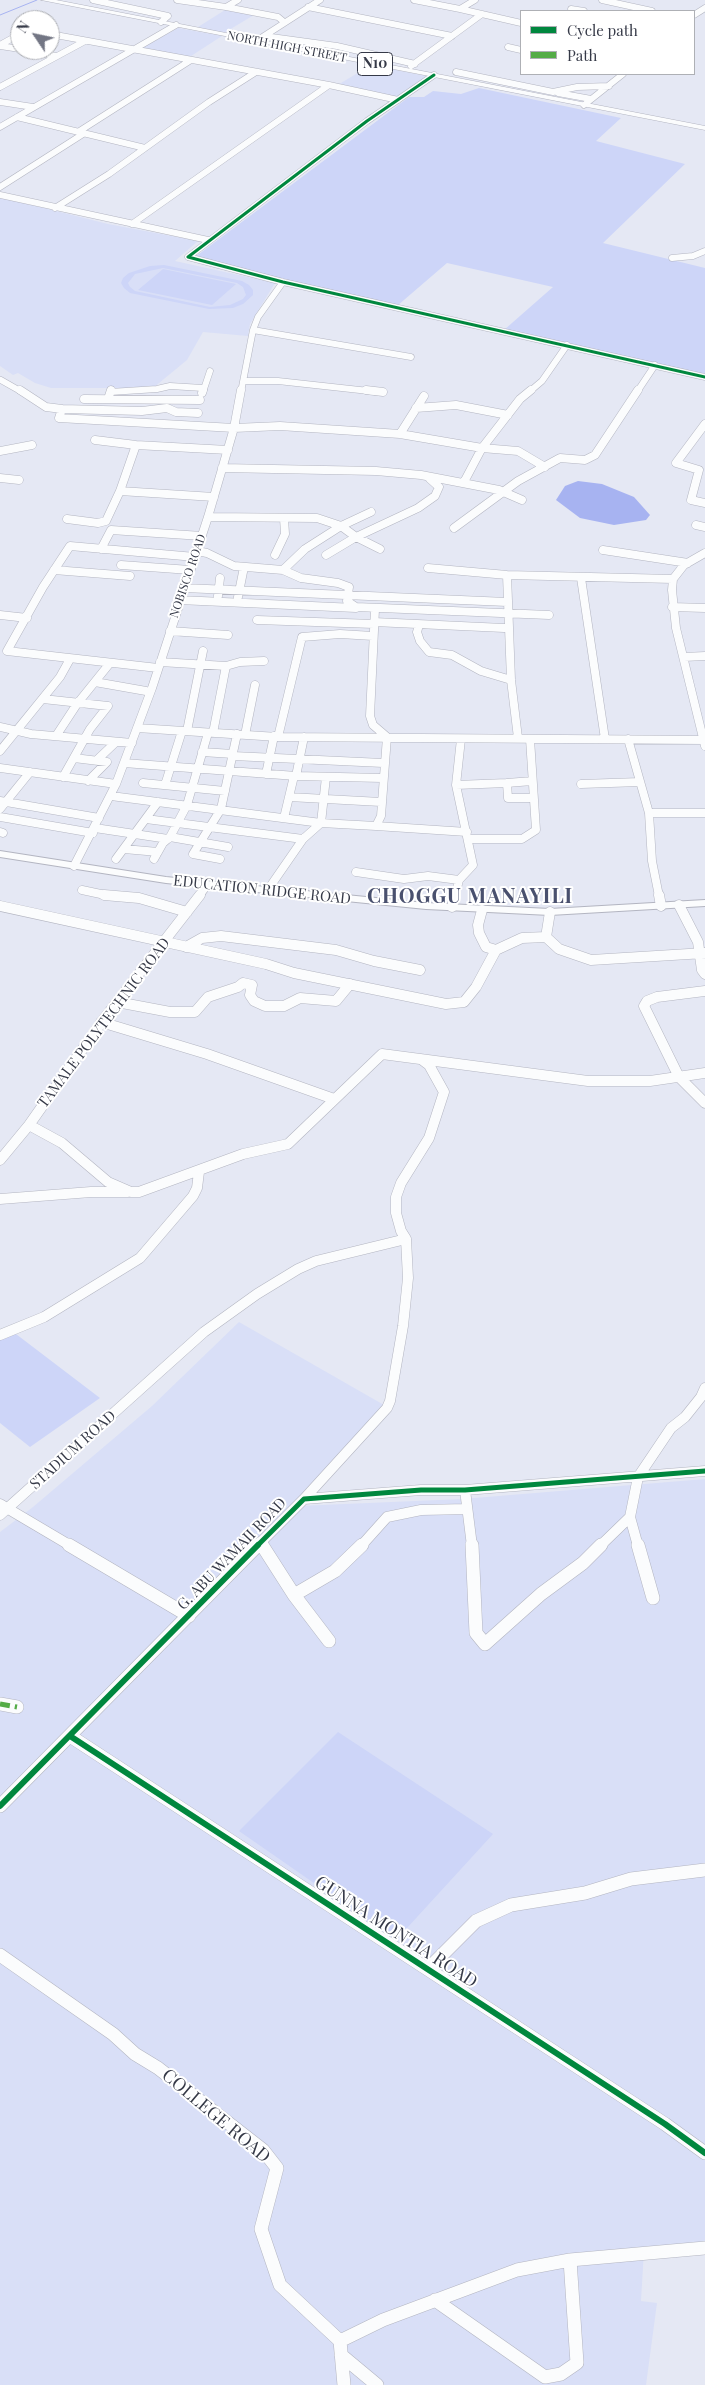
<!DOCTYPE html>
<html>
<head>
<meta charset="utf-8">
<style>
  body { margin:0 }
  #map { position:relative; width:705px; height:2385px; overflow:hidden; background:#e5e8f4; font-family:"Playfair Display",serif }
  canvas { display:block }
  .legend { position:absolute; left:520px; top:10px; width:175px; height:65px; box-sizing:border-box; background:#fff; border:1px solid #aeb0b5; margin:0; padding:6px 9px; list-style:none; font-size:15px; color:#353947 }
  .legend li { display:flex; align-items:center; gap:10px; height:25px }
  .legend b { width:25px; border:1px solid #aeb0b5 }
  .north { position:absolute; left:10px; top:10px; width:50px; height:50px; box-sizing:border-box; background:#fff; border:1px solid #aeb0b5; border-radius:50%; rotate:304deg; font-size:14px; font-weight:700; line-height:20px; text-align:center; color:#353947 }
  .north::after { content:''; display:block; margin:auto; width:18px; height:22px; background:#737684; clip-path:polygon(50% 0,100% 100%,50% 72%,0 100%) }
</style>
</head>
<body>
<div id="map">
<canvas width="705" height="2385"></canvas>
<ul class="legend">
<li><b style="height:6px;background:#00873e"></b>Cycle path</li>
<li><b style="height:6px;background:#54ac47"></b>Path</li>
</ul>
<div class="north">N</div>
</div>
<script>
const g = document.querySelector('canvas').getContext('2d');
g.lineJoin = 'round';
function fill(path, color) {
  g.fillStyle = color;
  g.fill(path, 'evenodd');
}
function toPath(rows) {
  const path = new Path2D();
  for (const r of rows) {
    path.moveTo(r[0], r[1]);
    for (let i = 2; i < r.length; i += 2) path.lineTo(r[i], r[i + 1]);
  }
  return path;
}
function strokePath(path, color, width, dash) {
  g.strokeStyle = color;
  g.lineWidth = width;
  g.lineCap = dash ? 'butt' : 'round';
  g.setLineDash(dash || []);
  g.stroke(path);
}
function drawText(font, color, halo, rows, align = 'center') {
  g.font = font + ' "Playfair Display",serif';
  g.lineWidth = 4;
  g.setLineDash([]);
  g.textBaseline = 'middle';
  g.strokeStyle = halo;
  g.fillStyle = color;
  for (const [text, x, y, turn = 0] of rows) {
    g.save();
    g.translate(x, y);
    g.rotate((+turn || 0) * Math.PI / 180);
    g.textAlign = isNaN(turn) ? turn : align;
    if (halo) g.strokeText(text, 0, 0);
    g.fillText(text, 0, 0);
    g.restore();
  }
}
const built = toPath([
  [225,10,254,15,224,33,198,27],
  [178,28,222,36,188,58,149,51,144,47],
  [371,65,431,77,398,98,336,86],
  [0,197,108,224,198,241,175,261,275,283,250,324,248,336,203,332,187,360,153,388,51,388,35,383,18,373,13,375,0,366],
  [239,1322,384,1405,298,1506,462,1499,705,1479,705,2245,644,2250,641,2301,657,2303,646,2385,0,2385,0,1532,33,1507,152,1406]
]);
const green = toPath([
  [479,88,621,118,596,141,685,164,603,243,705,268,705,375,504,330,553,287,447,263,397,306,347,297,195,257,409,97,424,97,433,91,461,94],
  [164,265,242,281,249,285,253,290,253,295,243,304,233,308,209,309,130,293,124,288,121,283,123,278,129,273,150,266],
  [163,268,237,283,243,287,246,295,243,299,230,305,210,307,135,291,130,287,128,283,135,274],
  [163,269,236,284,212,305,138,290],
  [12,1331,100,1398,30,1447,0,1423,0,1339],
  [338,1732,493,1834,396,1940,239,1831]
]);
const water = toPath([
  [578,481,602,484,634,497,650,515,646,520,614,525,580,518,556,500,565,486]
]);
const stream = toPath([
  [0,15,37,0]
]);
const minorFar3 = toPath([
  [93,0,168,16,161,22],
  [177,0,226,7],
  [238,0,226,7,278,17,284,22],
  [414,0,460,9],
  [475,0,460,9,521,23],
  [602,0,652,11],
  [308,7,452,36],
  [571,9,584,11],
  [694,15,705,8],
  [50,34,329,85,398,100],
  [264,36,337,46,415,64],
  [261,38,320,0],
  [0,45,20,34],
  [0,46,20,49],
  [508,47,521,50],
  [23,50,56,56],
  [411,66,482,14],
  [456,72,553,92,577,87,609,86],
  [434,75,367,121,188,257,283,282,705,377],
  [0,87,85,41],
  [558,93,591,99],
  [0,102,33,107],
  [584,105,623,74],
  [17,117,145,148],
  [0,127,176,25],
  [78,132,191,60],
  [0,187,83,134],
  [0,195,208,240],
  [55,208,109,174,209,102,256,72],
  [132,224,329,85],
  [672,258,693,256,705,251],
  [253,330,411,357],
  [1,380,22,392],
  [244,381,278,381,378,392],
  [110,392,157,389,170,386,203,388],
  [203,392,210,371],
  [241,392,253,330,258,317,283,282],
  [529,392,542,381,567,345],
  [637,392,655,365]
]);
const minorFar2 = toPath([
  [20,390,46,407,62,409,59,418,234,428,280,426,400,434,482,448,520,399,531,390],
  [366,390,383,392],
  [202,393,203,390],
  [84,399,200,400],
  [108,399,111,390],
  [416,408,456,405,508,415],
  [62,409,142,411,167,408,176,412,198,413],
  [705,424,676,463,699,470,691,500,705,503],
  [400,434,424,396],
  [95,440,136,445,228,450],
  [0,451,32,445],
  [222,468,376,471,421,475,499,490,522,500],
  [0,478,19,480],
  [464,482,482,448,518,451,545,467],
  [120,491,214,497],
  [208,517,317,518,341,526,356,537,380,549],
  [67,519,98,523,106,521,120,491,136,445],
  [696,525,705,527],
  [454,528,518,481,560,458,585,460,595,455,638,390],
  [101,549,111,530,202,536],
  [603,550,688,563],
  [197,551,207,553,234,566,283,570,301,578,338,583,349,587,347,601,356,607,549,615],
  [705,553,684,565,673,579,672,590,676,628,705,746],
  [275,555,285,534,284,518],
  [326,555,356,537,418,508,435,496,439,487,430,479],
  [121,565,190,570],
  [428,568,507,575,673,579],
  [54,570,130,576],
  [283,570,305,549,341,526,371,512],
  [507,575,511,680,518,738],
  [581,578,605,739],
  [184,588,507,602],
  [218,596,220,578],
  [238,597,244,567],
  [179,600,356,608],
  [672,607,705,608],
  [0,615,27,618],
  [257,620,374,624],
  [374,622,504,628],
  [419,625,417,632,420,641,429,652,452,655,481,671,511,680],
  [170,631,228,635],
  [684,657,705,656],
  [160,662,226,666,240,662,264,661],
  [158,668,7,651,43,587,70,546,195,557],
  [95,682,146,691],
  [43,699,108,706,90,729,63,777],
  [0,727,31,734,132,743],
  [137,728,278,737,705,740],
  [187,731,203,651],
  [213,733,226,666],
  [245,735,255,685],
  [56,736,77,704,110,663],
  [278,737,302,637,340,634,373,636],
  [628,739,649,813,652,861,659,896],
  [0,751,60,677,70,659],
  [202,752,233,754],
  [233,756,383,763],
  [74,758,107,762,88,781],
  [99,758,116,742],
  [124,763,296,776,382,778],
  [0,768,116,784],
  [266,774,274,736],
  [296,776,304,737],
  [532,781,507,783,508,798,533,798],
  [143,783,225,791],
  [581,784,640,782],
  [165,785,182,731],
  [456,785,507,783],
  [111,796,321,823,376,826,381,816,387,737,373,725,370,716,375,609],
  [289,797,381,802],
  [0,801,99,818],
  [0,809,30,772],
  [649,813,705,813],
  [0,817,93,833],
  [284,818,294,776],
  [146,819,303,839],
  [376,826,467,832],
  [95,828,168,839],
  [0,832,3,833],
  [170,837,228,847],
  [468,839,522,839,536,830,530,739],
  [124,849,158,852],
  [116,859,158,802],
  [154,859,163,843,170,837,187,805,208,733],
  [220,859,193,854,221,809,237,734],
  [74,866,116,784,152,688,208,517,234,428,241,390],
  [356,872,404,879,428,876,459,880],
  [82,890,110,896],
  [267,891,303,839,321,823,326,777],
  [199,896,207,885],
  [455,896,459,880,473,865,456,785,461,739]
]);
const minorFar1 = toPath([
  [104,895,139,898,187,912],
  [659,895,661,906],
  [679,905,698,942,702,970,705,974],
  [0,906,266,964,294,973,446,1004,464,1002,476,987,496,950,522,938,546,937,550,912],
  [452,907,455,895],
  [482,910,478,925,479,933,486,947,496,950],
  [546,937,559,949,591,960,705,953],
  [186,947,202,938,221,936,336,950,374,961,420,970],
  [705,991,657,997,647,1001,644,1006,679,1077,705,1103],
  [117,1002,170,1012,195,1012,208,997,238,987,243,983,252,985,250,995,254,1001,265,1006,284,1006,300,998,336,1001,350,984],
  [101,1022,207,1054,334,1099],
  [29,1125,62,1143,108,1182,131,1192,139,1192,243,1154,288,1144,382,1054,588,1081,650,1081,705,1073],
  [0,1160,29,1125,106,1016,200,895],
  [0,1199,91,1192,128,1192],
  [0,1335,44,1317,140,1258,193,1196,197,1188,199,1172],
  [465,1490,472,1546],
  [304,1499,387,1408,390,1401,403,1326,408,1278,406,1239,401,1231,396,1213,396,1197,401,1183,429,1138,444,1092,429,1065,421,1059],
  [0,1504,71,1546],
  [0,1515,204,1332,257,1294,298,1269,316,1261,406,1239],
  [260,1542,263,1546],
  [257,1546,304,1499,421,1490,465,1490,705,1471],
  [361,1546,387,1517,421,1510,467,1509],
  [600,1546,630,1517],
  [638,1546,630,1517,638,1477,671,1428,685,1417,701,1397,705,1388]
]);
const minor = toPath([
  [69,1545,189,1616],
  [262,1545,294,1595,335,1571,362,1545],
  [472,1545,476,1633,485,1644,541,1594,583,1563,601,1545],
  [638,1545,653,1598],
  [294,1595,329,1641],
  [0,1704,17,1707],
  [70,1736,665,2124,705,2153],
  [0,1806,258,1545],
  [0,1955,113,2034,135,2054,158,2068,263,2150,277,2168,261,2229,280,2285,340,2341,344,2385],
  [428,1969,476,1921,511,1905,585,1893,631,1879,705,1870],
  [435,2300,545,2377,561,2374,577,2363,570,2260],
  [340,2341,383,2320,517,2270,570,2260,705,2248],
  [341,2355,377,2385]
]);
const major = toPath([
  [0,851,166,877,426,903,550,909,705,900,705,906,550,915,426,909,166,883,0,857,0,851]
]);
const highway = toPath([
  [41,0,56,0,705,126,705,130,41,0]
]);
const quiet = toPath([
  [0,1704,17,1707]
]);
const cyclewayFar2 = toPath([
  [434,75,367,121,188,257,283,282,705,377]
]);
const cyclewayFar1 = toPath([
  [257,1546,304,1499,421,1490,465,1490,705,1471]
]);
const cycleway = toPath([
  [70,1736,665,2124,705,2153],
  [0,1806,258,1545]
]);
const farStreetnames = [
  ["NORTH HIGH STREET",287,47,11],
  ["NOBISCO ROAD",188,576,-71]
];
const shields = [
  [375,64,35]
];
const shieldNames = [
  ["N10",375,64]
];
const streetNames = [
  ["EDUCATION RIDGE ROAD",262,890,6],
  ["TAMALE POLYTECHNIC ROAD",104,1023,-53],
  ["STADIUM ROAD",73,1450,-42],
  ["G. ABU WAMAII ROAD",232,1554,-46]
];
const nearStreetnames = [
  ["GUNNA MONTIA ROAD",396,1932,33],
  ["COLLEGE ROAD",216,2116,40]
];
const districtNames = [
  ["CHOGGU MANAYILI",470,897]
];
fill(built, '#d9dff7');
fill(green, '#cdd5f8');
fill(water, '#a7b3f1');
strokePath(stream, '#a7b3f1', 1);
strokePath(minorFar3, '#b3b5c1', 7);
strokePath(minorFar2, '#b3b5c1', 9);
strokePath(minorFar1, '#b3b5c1', 11);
strokePath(minor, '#b3b5c1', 14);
strokePath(major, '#b3b5c1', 2);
strokePath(highway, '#b3b5c1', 1);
strokePath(minorFar3, '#fbfcfd', 6);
strokePath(minorFar2, '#fbfcfd', 8);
strokePath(minorFar1, '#fbfcfd', 10);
strokePath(minor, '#fbfcfd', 13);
fill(major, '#fbfcfd');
fill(highway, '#fbfcfd');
strokePath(quiet, '#54ac47', 5, [10, 5]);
strokePath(cyclewayFar2, '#00873e', 3);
strokePath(cyclewayFar1, '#00873e', 5);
strokePath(cycleway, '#00873e', 6);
drawText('12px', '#353947', '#fff', farStreetnames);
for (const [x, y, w] of shields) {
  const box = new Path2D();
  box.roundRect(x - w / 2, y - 11.5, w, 23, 4);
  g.fillStyle = '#fff';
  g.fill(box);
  strokePath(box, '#353947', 1);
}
drawText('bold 14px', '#353947', null, shieldNames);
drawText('15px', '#353947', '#fff', streetNames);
drawText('18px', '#353947', '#fff', nearStreetnames);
g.letterSpacing = '1px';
drawText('bold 20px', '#49506e', '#fff', districtNames);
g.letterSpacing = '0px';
</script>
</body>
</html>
